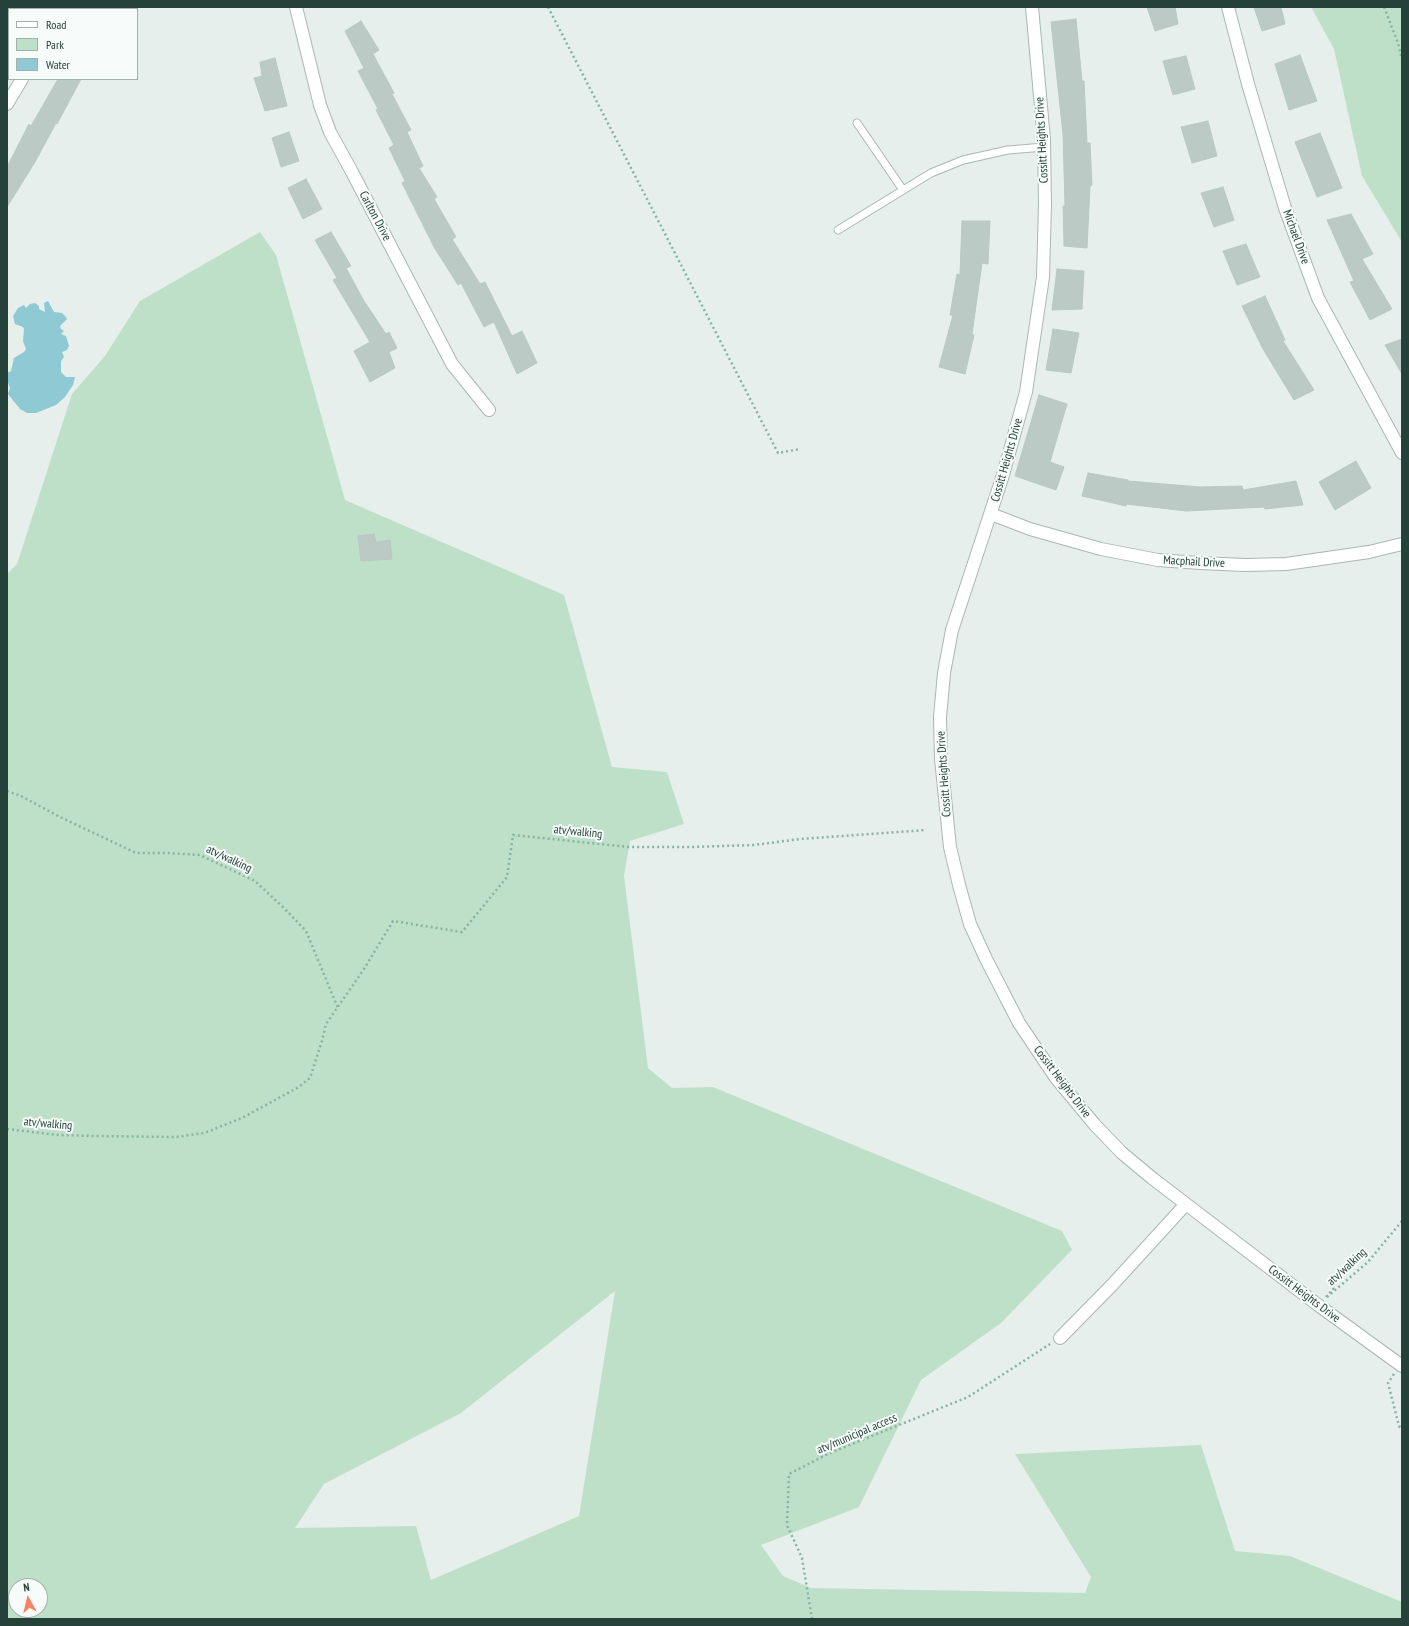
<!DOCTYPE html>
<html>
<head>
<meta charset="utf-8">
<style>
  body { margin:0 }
  #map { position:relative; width:1409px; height:1626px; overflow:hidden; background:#e6efeb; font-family:"PT Sans Narrow",sans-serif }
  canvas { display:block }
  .frame { position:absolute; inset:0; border:8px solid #24423a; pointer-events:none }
  .legend { position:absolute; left:8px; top:8px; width:130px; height:72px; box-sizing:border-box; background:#f7fbf9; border:1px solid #a3b1ad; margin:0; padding:5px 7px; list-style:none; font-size:12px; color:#24423a }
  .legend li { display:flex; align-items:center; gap:8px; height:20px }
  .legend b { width:20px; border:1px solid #a3b1ad }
  .north { position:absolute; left:8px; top:1578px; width:40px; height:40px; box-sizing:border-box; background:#f7fbf9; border:1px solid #a3b1ad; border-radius:50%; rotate:352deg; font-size:11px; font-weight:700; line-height:16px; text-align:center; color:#24423a }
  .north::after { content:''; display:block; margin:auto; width:14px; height:18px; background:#f4845f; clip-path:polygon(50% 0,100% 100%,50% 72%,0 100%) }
</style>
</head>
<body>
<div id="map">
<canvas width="1409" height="1626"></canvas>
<div class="frame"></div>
<ul class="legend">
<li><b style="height:5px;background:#fff"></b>Road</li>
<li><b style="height:11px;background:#bfe0c8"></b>Park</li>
<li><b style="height:11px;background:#8ec9d4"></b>Water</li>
</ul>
<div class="north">N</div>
</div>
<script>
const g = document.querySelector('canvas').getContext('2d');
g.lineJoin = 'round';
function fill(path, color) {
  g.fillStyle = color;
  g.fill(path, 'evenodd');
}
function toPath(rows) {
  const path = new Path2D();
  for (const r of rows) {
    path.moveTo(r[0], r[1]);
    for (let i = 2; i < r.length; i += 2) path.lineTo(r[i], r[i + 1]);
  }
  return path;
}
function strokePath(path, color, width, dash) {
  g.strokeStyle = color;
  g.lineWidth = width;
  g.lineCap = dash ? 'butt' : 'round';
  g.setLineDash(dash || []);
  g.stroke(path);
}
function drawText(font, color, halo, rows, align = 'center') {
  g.font = font + ' "PT Sans Narrow",sans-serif';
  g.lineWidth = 4;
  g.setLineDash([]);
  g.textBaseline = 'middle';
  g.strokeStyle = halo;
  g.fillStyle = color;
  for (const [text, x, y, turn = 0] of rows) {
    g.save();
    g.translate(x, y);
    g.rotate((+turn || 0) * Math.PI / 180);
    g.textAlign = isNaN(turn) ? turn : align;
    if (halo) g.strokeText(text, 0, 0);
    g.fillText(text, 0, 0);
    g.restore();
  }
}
const green = toPath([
  [1311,7,1402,7,1402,242,1362,176,1334,49],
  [260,232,276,255,345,500,564,595,612,767,667,772,684,824,630,841,624,876,648,1068,672,1088,713,1087,1062,1231,1072,1250,1001,1323,921,1380,859,1507,761,1545,783,1576,811,1588,1085,1593,1091,1577,1015,1454,1201,1445,1235,1551,1290,1556,1402,1602,1402,1619,7,1619,7,574,17,564,72,394,105,356,140,301],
  [615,1291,579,1516,431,1580,416,1526,295,1528,324,1484,461,1413],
  [16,1586,40,1586,40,1610,16,1610]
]);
const water = toPath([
  [48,301,54,312,62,313,66,317,67,319,60,326,61,329,64,331,61,334,66,336,69,346,67,350,62,352,64,357,61,361,61,372,66,377,75,377,73,385,65,397,56,405,36,413,27,413,20,409,8,394,10,388,7,380,7,373,11,371,14,358,24,352,26,349,23,341,24,329,23,327,15,324,13,316,18,308,24,305,26,308,30,304,35,303,39,306,39,309,45,312,44,303]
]);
const building = toPath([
  [1147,7,1175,7,1178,24,1155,31,1147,7],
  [1254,7,1281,7,1285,24,1262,31,1254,7],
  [1076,19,1082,81,1084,81,1087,143,1090,143,1092,185,1090,186,1087,248,1064,246,1063,206,1065,206,1063,134,1051,22,1076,19],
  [361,21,379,50,373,54,394,93,392,94,411,130,407,132,423,166,419,168,437,197,434,199,456,237,452,239,480,284,485,282,512,336,522,331,537,363,517,374,494,322,484,327,461,283,458,285,434,247,402,183,405,181,389,148,394,145,376,110,378,109,358,71,364,68,345,31,361,21],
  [1300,55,1317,101,1289,110,1275,64,1300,55],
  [1186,56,1195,89,1173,95,1163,61,1186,56],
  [275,58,287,106,265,111,254,78,262,76,260,62,275,58],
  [58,79,81,79,57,124,56,123,35,162,7,207,7,167,29,124,31,126,58,79],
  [1208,121,1217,156,1192,163,1181,127,1208,121],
  [289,132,299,161,281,167,272,138,289,132],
  [1320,133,1342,188,1317,197,1295,142,1320,133],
  [306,179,322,209,303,219,288,188,306,179],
  [1223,187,1234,220,1214,227,1201,193,1223,187],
  [1351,214,1373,254,1362,259,1392,309,1370,320,1350,282,1354,281,1327,220,1351,214],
  [962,221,990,221,988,264,982,263,972,334,974,335,965,374,939,367,953,315,950,315,957,274,960,275,962,221],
  [331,232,351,266,346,268,364,301,386,334,389,332,397,348,389,352,395,368,370,382,354,351,370,342,333,280,337,278,315,240,331,232],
  [1246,244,1260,277,1237,285,1223,251,1246,244],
  [1057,269,1084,271,1082,309,1052,310,1057,269],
  [1265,296,1285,340,1283,341,1314,390,1294,400,1263,349,1242,306,1265,296],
  [1053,329,1079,333,1071,373,1046,370,1053,329],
  [1402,339,1402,374,1385,345,1402,339],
  [1039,395,1067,404,1050,462,1064,467,1056,490,1015,476,1039,395],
  [1356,461,1371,488,1335,510,1319,482,1356,461],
  [1088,473,1128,480,1128,481,1200,487,1242,486,1243,490,1296,481,1303,505,1265,509,1264,507,1186,511,1126,504,1126,506,1082,496,1088,473],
  [374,534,376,542,390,540,392,559,361,561,358,536,374,534]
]);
const path = toPath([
  [548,7,778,453,800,449],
  [1384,7,1398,43,1402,59],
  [7,791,21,796,58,816,136,853,168,853,200,855,255,881,284,908,306,931,338,1008],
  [7,1129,58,1135,95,1136,176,1137,204,1133,242,1118,297,1088,310,1078,322,1041,326,1024,364,969,393,921,462,932,507,877,513,835,629,847,692,847,754,845,800,839,926,830],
  [1326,1297,1335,1287],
  [1327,1297,1368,1262,1402,1221],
  [1394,1374,1388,1383,1399,1426,1402,1429],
  [812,1619,802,1558,787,1525,789,1474,830,1453,968,1397,1050,1344]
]);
const lane = toPath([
  [857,123,903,190],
  [838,230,931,173,963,160,1008,150,1044,147]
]);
const street = toPath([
  [296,7,320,105,330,132,352,172,452,364,489,410],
  [1032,7,1044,140,1045,204,1043,277,1026,392,1003,475,952,630,944,673,940,717,941,759,950,847,959,885,970,924,986,959,1019,1023,1056,1078,1095,1125,1122,1153,1152,1178,1318,1305,1402,1366],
  [1228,7,1248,84,1285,208,1318,298,1402,453],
  [63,9,64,7],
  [7,104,22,79],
  [991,514,1030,529,1101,549,1158,560,1200,563,1245,565,1286,564,1369,552,1402,544],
  [1060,1338,1113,1284,1186,1204]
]);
const streetNames = [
  ["Cossitt Heights Drive",1042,140,-93],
  ["Carlton Drive",375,216,62],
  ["Michael Drive",1296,237,70],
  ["Cossitt Heights Drive",1007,460,-74],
  ["Macphail Drive",1194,562,3],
  ["Cossitt Heights Drive",944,774,-94],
  ["atv/walking",578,832,6],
  ["atv/walking",229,859,25],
  ["Cossitt Heights Drive",1062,1082,53],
  ["atv/walking",48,1124,5],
  ["atv/walking",1347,1267,-43],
  ["Cossitt Heights Drive",1304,1294,37],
  ["atv/municipal access",857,1434,-23]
];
fill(green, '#bfe0c8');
fill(water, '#8ec9d4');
fill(building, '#bbcac4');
strokePath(building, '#b8c9c2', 1);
strokePath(lane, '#a8b8b2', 9);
strokePath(street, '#a8b8b2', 14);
strokePath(path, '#86b3a5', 2.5, [2, 3]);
strokePath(lane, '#fff', 7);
strokePath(street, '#fff', 12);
drawText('12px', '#24423a', '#f7fbf9', streetNames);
</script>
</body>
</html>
